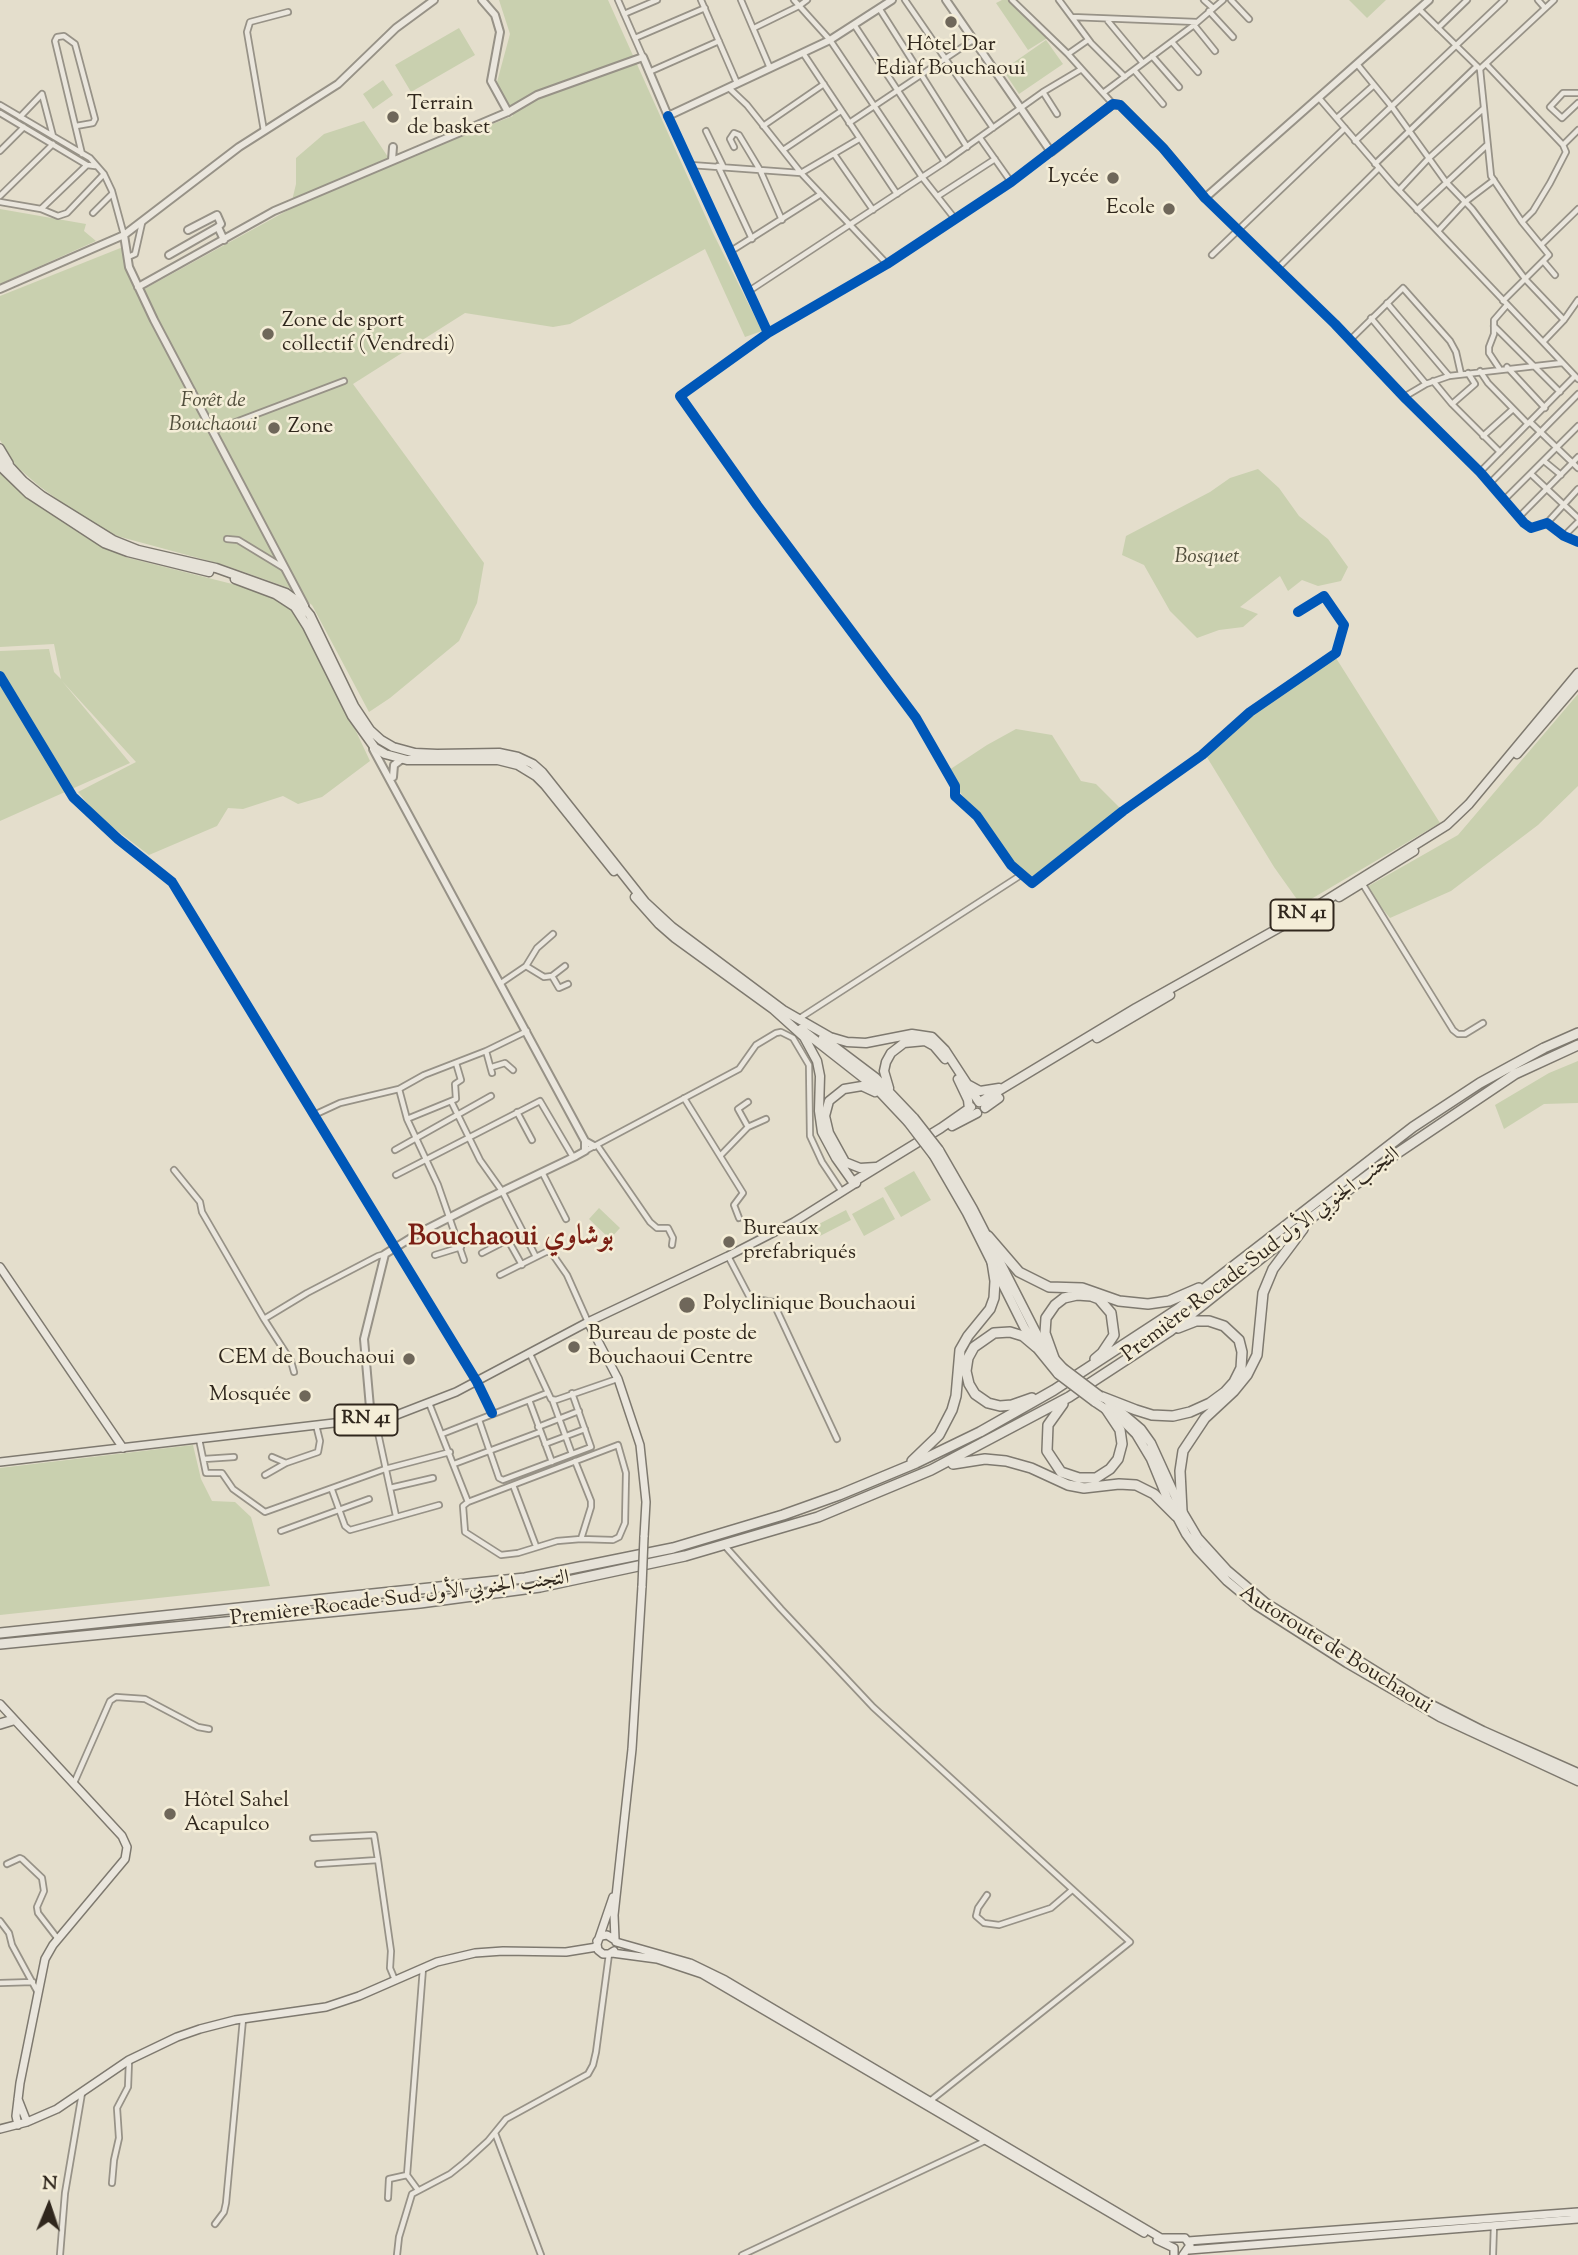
<!DOCTYPE html>
<html>
<head>
<meta charset="utf-8">
<style>
  body { margin:0 }
  #map { position:relative; width:1578px; height:2255px; overflow:hidden; background:#e4decc; font-family:"Sorts Mill Goudy",serif }
  canvas { display:block }
  .north { position:absolute; left:14px; top:2171px; width:70px; height:70px; -webkit-text-stroke:5px #f4edd7; paint-order:stroke; rotate:2deg; font-size:19px; font-weight:700; line-height:28px; text-align:center; color:#30271d }
  .north::after { content:''; display:block; margin:auto; width:24px; height:32px; background:#30271d; clip-path:polygon(50% 0,100% 100%,50% 72%,0 100%) }
</style>
</head>
<body>
<div id="map">
<canvas width="1578" height="2255"></canvas>
<div class="north">N</div>
</div>
<script>
const g = document.querySelector('canvas').getContext('2d');
g.lineJoin = 'round';
function fill(path, color) {
  g.fillStyle = color;
  g.fill(path, 'evenodd');
}
function toPath(rows) {
  const path = new Path2D();
  for (const r of rows) {
    path.moveTo(r[0], r[1]);
    for (let i = 2; i < r.length; i += 2) path.lineTo(r[i], r[i + 1]);
  }
  return path;
}
function strokePath(path, color, width, dash) {
  g.strokeStyle = color;
  g.lineWidth = width;
  g.lineCap = dash ? 'butt' : 'round';
  g.setLineDash(dash || []);
  g.stroke(path);
}
function drawText(font, color, halo, rows, align = 'center') {
  g.font = font + ' "Sorts Mill Goudy",Amiri,serif';
  g.lineWidth = 5;
  g.setLineDash([]);
  g.textBaseline = 'middle';
  g.strokeStyle = halo;
  g.fillStyle = color;
  for (const [text, x, y, turn = 0] of rows) {
    g.save();
    g.translate(x, y);
    g.rotate((+turn || 0) * Math.PI / 180);
    g.textAlign = isNaN(turn) ? turn : align;
    if (halo) g.strokeText(text, 0, 0);
    g.fillText(text, 0, 0);
    g.restore();
  }
}
const green = toPath([
  [499,0,608,0,713,233,762,331,745,337,705,249,570,324,553,327,465,313,353,384,484,563,477,603,459,641,390,698,369,712,312,605,289,588,224,565,117,536,79,515,39,486,16,466,0,440,0,296,123,247,126,267,137,293,290,209,296,184,296,158,324,134,364,121,392,163,513,116,497,82,510,34],
  [1002,0,1008,0,1049,37,1028,50,996,3],
  [1349,0,1386,0,1367,18],
  [459,28,475,55,411,92,395,65],
  [1046,40,1063,64,1019,94,1003,70],
  [383,80,393,95,373,109,363,94],
  [0,209,86,224,84,231,96,241,0,284],
  [1258,469,1279,488,1299,516,1328,539,1348,567,1341,581,1318,586,1302,580,1288,591,1280,576,1240,607,1258,614,1243,627,1219,630,1197,638,1170,611,1144,565,1122,555,1126,536,1210,492,1230,478],
  [0,471,32,502,90,540,125,557,268,593,285,601,298,616,314,642,370,761,322,797,298,804,283,796,243,809,228,808,217,826,149,855,98,816,78,792,136,762,62,681,130,763,0,821,0,651,49,649,54,672,61,679,54,644,0,647],
  [1336,658,1440,823,1301,905,1274,867,1205,754,1252,715],
  [1578,694,1578,786,1538,825,1451,891,1390,918,1365,888,1458,835],
  [1016,729,1052,735,1081,781,1096,784,1123,811,1032,883,1002,852,946,772,987,745],
  [1578,1061,1578,1103,1544,1104,1504,1129,1495,1105,1549,1073],
  [914,1171,931,1200,901,1217,884,1188],
  [883,1197,895,1219,864,1236,852,1214],
  [599,1208,620,1228,610,1239,589,1219],
  [846,1210,851,1220,820,1236,815,1226],
  [193,1445,201,1479,212,1501,235,1502,251,1517,270,1586,0,1615,0,1468]
]);
const minor = toPath([
  [618,0,643,57],
  [701,0,737,83],
  [741,0,770,68],
  [794,0,830,40,922,177,955,219],
  [905,0,993,128],
  [1012,0,1068,54,1103,93,1194,25,1223,0],
  [1059,0,1091,43,1125,77],
  [1204,0,1213,8],
  [1231,0,1249,19],
  [1538,0,1545,8],
  [879,8,967,147],
  [1419,9,1480,69,1491,176,1522,222,1549,255,1503,301],
  [1209,11,1233,37],
  [624,14,657,0],
  [1072,17,1197,22],
  [1108,21,1143,63],
  [1194,25,1215,51],
  [855,26,945,162],
  [754,28,799,6,807,0],
  [1438,28,1467,0],
  [635,38,705,8],
  [1172,42,1198,72],
  [803,53,897,194],
  [1068,54,1088,40],
  [1152,56,1179,87],
  [1357,64,1392,107,1446,182,1472,209,1526,280,1564,320],
  [1486,64,1563,145],
  [1480,69,1554,0],
  [1134,70,1163,104],
  [649,72,719,41],
  [729,88,747,105,801,173,887,264],
  [1043,92,1057,114],
  [1103,93,1113,104],
  [1578,93,1563,93,1550,107,1562,118,1578,103],
  [1319,98,1393,184,1578,379],
  [0,105,90,158,104,174,112,191,124,235],
  [0,113,87,165,95,166],
  [668,116,768,333,887,264,1011,182,1051,152],
  [20,117,42,94,53,136],
  [1338,117,1374,85],
  [849,123,973,40],
  [76,126,93,123,95,119,75,44,64,36,57,37,55,41,82,154],
  [763,126,824,84],
  [264,131,247,32,250,22,288,12],
  [706,131,723,166],
  [980,138,1011,182],
  [1355,141,1504,0],
  [734,147,730,139,734,133,739,135,760,170,782,220],
  [783,150,841,111],
  [0,151,24,127],
  [834,154,873,210],
  [1375,164,1477,66],
  [691,165,801,173,859,139],
  [718,166,752,239],
  [1399,190,1429,158,1483,109],
  [0,196,53,144],
  [938,196,995,159],
  [1205,198,1335,324,1406,399,1480,472,1524,523,1531,528,1547,523,1564,536,1578,542],
  [0,202,41,209,87,165],
  [41,209,58,216,67,213,104,174],
  [1417,210,1487,145],
  [93,213,112,194],
  [1522,222,1533,211,1550,183,1566,152,1563,145,1578,130],
  [1438,231,1465,202,1494,180],
  [1541,245,1578,209],
  [731,251,821,194],
  [1212,255,1345,128],
  [128,257,135,254,142,223],
  [1544,262,1555,275],
  [1277,269,1379,168],
  [749,291,945,162,1043,92,1080,70],
  [1387,303,1449,376],
  [1371,318,1426,384],
  [1494,326,1560,392],
  [768,333,680,396,757,505,916,718,955,786,955,796,977,816,1011,865,1032,883,1123,811,1202,755,1250,712,1336,653,1344,625,1324,596,1298,612],
  [1350,340,1403,288,1450,341,1456,352,1461,374],
  [1543,342,1564,320,1578,300],
  [1507,367,1545,408],
  [1499,368,1489,353,1489,347,1494,334,1494,320,1507,305],
  [1480,371,1488,383,1528,424],
  [1433,381,1452,404,1500,452],
  [1404,397,1426,384,1449,376,1562,363],
  [1452,404,1475,384,1468,373],
  [1531,423,1578,468],
  [212,431,344,381],
  [1483,436,1513,409],
  [1544,461,1561,475],
  [1480,472,1575,376],
  [1531,474,1578,518],
  [1490,483,1578,394],
  [1504,500,1578,426],
  [1519,517,1578,457],
  [1547,523,1578,489],
  [1564,536,1578,522],
  [227,539,238,540,284,568],
  [0,676,73,797,118,839,172,882,477,1382,492,1413],
  [1362,883,1453,1030,1458,1034,1465,1034,1483,1023],
  [526,966,544,977,552,976,565,966],
  [552,976,559,988,568,984],
  [501,983,526,966,537,948,553,934],
  [800,1018,1021,875],
  [486,1051,492,1073],
  [492,1067,505,1063,513,1070],
  [399,1089,407,1119,438,1185,464,1260],
  [684,1098,743,1193,734,1205,739,1218],
  [451,1101,480,1160,502,1191,536,1257],
  [748,1102,738,1109,748,1127],
  [517,1112,532,1140],
  [314,1115,340,1103,399,1089,424,1075,486,1051,527,1031],
  [407,1119,456,1099,455,1084,461,1080,456,1063],
  [597,1145,650,1222,657,1228,668,1228,673,1238,672,1245],
  [395,1150,491,1096],
  [585,1151,739,1069,756,1045,776,1033,781,1032,793,1038,809,1065,810,1136,822,1162,840,1189],
  [721,1155,748,1127,766,1119],
  [174,1170,200,1202,202,1212,264,1319,291,1361,294,1372],
  [542,1172,566,1219],
  [396,1175,540,1101,573,1157],
  [508,1240,522,1265],
  [482,1253,523,1232],
  [435,1255,461,1247],
  [728,1256,750,1298,773,1302,837,1439],
  [500,1275,546,1252,551,1252,567,1275,588,1322],
  [264,1319,307,1293,378,1256,385,1254],
  [530,1354,551,1399,556,1400,617,1379],
  [552,1399,572,1454],
  [529,1400,552,1462],
  [429,1403,468,1502],
  [375,1419,396,1516],
  [479,1420,499,1478,503,1480,591,1447,572,1393],
  [538,1427,579,1411],
  [442,1434,547,1393],
  [199,1439,206,1473,222,1473,233,1489,265,1512,385,1469,450,1452],
  [545,1444,585,1429],
  [618,1445,626,1473,625,1523,619,1537,613,1540,581,1539,557,1541,518,1553,501,1555,465,1532,463,1506,468,1502,618,1445],
  [272,1457,286,1463],
  [204,1459,234,1457],
  [575,1461,591,1501,591,1507,581,1539],
  [454,1464,540,1432],
  [265,1475,286,1463,318,1452,320,1441,316,1425],
  [513,1485,536,1546],
  [390,1488,433,1478],
  [332,1490,345,1526,350,1530,439,1505],
  [281,1531,369,1499],
  [725,1546,781,1609,873,1707,1130,1942,930,2101],
  [74,1783,110,1701,116,1697,145,1699,198,1727,209,1729],
  [313,1838,374,1835,378,1860],
  [7,1864,20,1858,22,1859,42,1878,44,1891,37,1907,38,1913,58,1939],
  [318,1864,378,1860,391,1951,390,1968,395,1980],
  [987,1895,978,1908,976,1916,984,1923,999,1925,1051,1908,1072,1890],
  [0,1921,9,1933,12,1945,37,1991],
  [0,1983,33,1982],
  [495,2133,541,2255],
  [112,2183,114,2160,119,2138,117,2108,128,2087,129,2061],
  [418,2190,407,2175,423,1968],
  [388,2198,389,2179,407,2175],
  [215,2224,224,2212,226,2203,243,2019],
  [60,2255,65,2193,82,2093],
  [397,2255,399,2237,412,2194,450,2174,465,2162,488,2141,506,2119,588,2074,593,2065,596,2052,609,1954],
  [742,2255,985,2141],
  [1493,2255,1494,2225]
]);
const tertiary = toPath([
  [482,0,495,15,500,32,491,81,508,112],
  [946,0,1051,152,1113,104,1120,105,1163,148,1205,198,1429,0],
  [392,160,393,147],
  [188,230,217,215,221,224,218,227,224,240],
  [124,235,129,267,154,320,305,606],
  [169,255,218,227],
  [138,287,274,211,508,112,537,95,643,57,668,116,830,40,892,0],
  [0,289,124,235,239,147,338,84,396,28,434,0],
  [393,777,394,765,402,759],
  [585,1141,594,1146],
  [371,1419,364,1339,385,1254,419,1233,482,1201,576,1156,585,1151,585,1141,373,749]
]);
const secondary = toPath([
  [0,1267,123,1448],
  [588,1322,618,1379,640,1445,646,1502,644,1537],
  [0,1704,122,1836,127,1847,125,1859,53,1945,45,1959,20,2083,16,2116,18,2125],
  [613,1897,597,1944,598,1950,603,1954,609,1954,614,1951],
  [615,1939,614,1915,632,1749,642,1586],
  [597,1941,601,1936,607,1935,615,1940],
  [616,1942,690,1963,725,1980,1161,2238,1185,2238,1190,2245,1183,2255],
  [612,1953,657,1959,702,1974,1144,2233],
  [18,2099,27,2122],
  [0,2129,27,2122,57,2109,129,2060,177,2037,200,2029,235,2020,326,2007,359,1996,437,1962,475,1953,503,1951,566,1952,597,1947],
  [1157,2240,1174,2248,1174,2255],
  [1188,2241,1578,2212],
  [1189,2250,1578,2219]
]);
const primary = toPath([
  [0,448,9,463],
  [0,1462,394,1416,456,1392,588,1322,728,1256,794,1222,856,1183]
]);
const trunk = toPath([
  [0,456,23,481,42,496,113,540,138,550,216,568,286,593,300,603,310,615,354,706,370,730,381,740,393,747,415,753,437,754,499,753,518,757,533,764,542,772,645,902,672,927,783,1010,830,1037,847,1042,866,1043,912,1034,932,1037,945,1050,979,1102],
  [0,466,29,494,104,543,128,552,209,572],
  [235,579,275,594,295,607,307,626,352,716,375,748,385,754,407,760,498,760,518,765,536,776,545,785,614,871],
  [1517,754,1578,683],
  [635,897,659,924,675,938,773,1009,804,1037,817,1061,820,1076,819,1111,822,1132,836,1158,853,1182,856,1183],
  [1339,897,1414,851],
  [801,1029,875,1087,908,1122],
  [823,1038,876,1078,914,1118],
  [1097,1038,1170,995],
  [958,1079,968,1100,969,1109],
  [969,1085,980,1091,999,1088],
  [889,1088,884,1071,886,1062,891,1053,904,1043,925,1041,934,1046,945,1059],
  [875,1092,862,1086,844,1089,829,1101,825,1116,829,1133,845,1162,860,1168,876,1167],
  [980,1102,1136,1008,1309,911,1447,825,1469,804,1578,673],
  [985,1108,999,1098],
  [952,1126,977,1113],
  [939,1150,973,1209,1043,1346,1063,1368],
  [934,1156,967,1213,1024,1327,1036,1347,1058,1374],
  [853,1182,941,1128,971,1107],
  [1108,1401,1141,1429,1151,1443,1182,1511,1198,1538,1227,1570,1266,1603,1422,1700,1483,1731,1578,1773],
  [1095,1402,1123,1421,1136,1434,1151,1459,1167,1498,1186,1534,1197,1549,1227,1581,1256,1605,1347,1663,1440,1717,1578,1781]
]);
const motorway = toPath([
  [988,1236,1019,1272,1049,1287,1082,1288,1119,1301,1148,1304,1169,1301,1199,1288],
  [1054,1358,1045,1333,1046,1318,1055,1305,1064,1298,1077,1295,1091,1296,1099,1299,1111,1313,1114,1335,1102,1353,1095,1359],
  [1100,1396,1136,1410,1152,1415,1173,1416,1190,1412,1210,1403,1225,1392,1234,1382,1241,1368,1242,1352,1239,1340,1224,1326,1209,1321,1196,1321,1178,1328],
  [1032,1398,1012,1405,1000,1406,988,1403,975,1394,969,1384,966,1371,968,1358,974,1347,994,1333,1010,1332,1023,1336,1036,1347],
  [1063,1404,1048,1425,1047,1451,1061,1472,1079,1478,1096,1478,1110,1469,1118,1459,1122,1444,1120,1430,1106,1409],
  [912,1461,939,1435,952,1410,956,1396,960,1350,968,1336,990,1309,994,1298,995,1281,992,1262],
  [953,1464,985,1459,1006,1461,1031,1468,1068,1485,1084,1488,1119,1484,1136,1485,1154,1494,1176,1516],
  [1182,1511,1180,1471,1183,1451,1205,1418,1234,1391,1247,1375,1257,1355,1263,1293,1273,1269,1303,1229],
  [0,1633,525,1578,673,1548,783,1515,839,1495,916,1463,980,1432,1054,1390,1178,1309,1413,1127,1480,1083,1544,1048,1578,1033],
  [0,1644,420,1603,540,1587,685,1556,818,1517,931,1470,1069,1397,1170,1331,1315,1215,1396,1154,1515,1074,1578,1045],
  [0,1724,13,1720]
]);
const secondaryBridge = toPath([
  [642,1586,644,1537]
]);
const trunkBridge = toPath([
  [914,1118,939,1150],
  [908,1122,934,1156],
  [1063,1368,1100,1396],
  [1058,1374,1095,1402]
]);
const cycleway = toPath([
  [668,116,768,333,887,264,1011,182,1113,104,1120,105,1163,148,1205,198,1335,324,1406,399,1480,472,1524,523,1531,528,1547,523,1564,536,1578,542],
  [768,333,680,396,757,505,916,718,955,786,955,796,977,816,1011,865,1032,883,1123,811,1202,755,1250,712,1336,653,1344,625,1324,596,1298,612],
  [0,676,73,797,118,839,172,882,477,1382,492,1413]
]);
const markers = [
  [951,22,7,"#6f675a"],
  [393,117,7,"#6f675a"],
  [1113,178,7,"#6f675a"],
  [1169,209,7,"#6f675a"],
  [268,334,7,"#6f675a"],
  [274,428,7,"#6f675a"],
  [729,1242,7,"#6f675a"],
  [687,1305,9,"#6f675a"],
  [574,1347,7,"#6f675a"],
  [409,1359,7,"#6f675a"],
  [305,1396,7,"#6f675a"],
  [170,1814,7,"#6f675a"]
];
const shields = [
  [1302,915,63],
  [366,1420,63]
];
const shieldNames = [
  ["RN 41",1302,915],
  ["RN 41",366,1420]
];
const poiNames = [
  ["Hôtel Dar",951,46,"center"],
  ["Ediaf Bouchaoui",951,70,"center"],
  ["Terrain",407,105],
  ["de basket",407,129],
  ["Lycée",1099,178,"right"],
  ["Ecole",1155,209,"right"],
  ["Zone de sport",282,322],
  ["collectif (Vendredi)",282,346],
  ["Zone",288,428],
  ["Bureaux",743,1230],
  ["prefabriqués",743,1254],
  ["Polyclinique Bouchaoui",703,1305],
  ["Bureau de poste de",588,1335],
  ["Bouchaoui Centre",588,1359],
  ["CEM de Bouchaoui",395,1359,"right"],
  ["Mosquée",291,1396,"right"],
  ["Hôtel Sahel",184,1802],
  ["Acapulco",184,1826]
];
const parkNames = [
  ["Forêt de",213,402],
  ["Bouchaoui",213,426],
  ["Bosquet",1207,558]
];
const streetNames = [
  ["Première Rocade Sud التجنب الجنوبي الأول",1262,1256,-37],
  ["Première Rocade Sud التجنب الجنوبي الأول",400,1600,-7],
  ["Autoroute de Bouchaoui",1335,1651,32]
];
const districtNames = [
  ["Bouchaoui بوشاوي",511,1239]
];
fill(green, '#c9d0af');
strokePath(minor, '#979287', 8);
strokePath(tertiary, '#979287', 10);
strokePath(secondary, '#7e796f', 10);
strokePath(primary, '#7e796f', 10);
strokePath(trunk, '#7e796f', 11);
strokePath(motorway, '#7e796f', 12);
strokePath(minor, '#eae6dd', 4.5);
strokePath(tertiary, '#eae6dd', 6);
strokePath(secondary, '#eae6dd', 7);
strokePath(primary, '#e6e2d8', 7);
strokePath(trunk, '#e6e2d8', 8);
strokePath(motorway, '#e6e2d8', 9);
strokePath(secondaryBridge, '#7e796f', 10, []);
strokePath(trunkBridge, '#7e796f', 11, []);
strokePath(secondaryBridge, '#eae6dd', 7);
strokePath(trunkBridge, '#e6e2d8', 8);
strokePath(cycleway, '#0057b8', 10);
for (const [x, y, r, color] of markers) {
  const dot = new Path2D();
  dot.arc(x, y, r, 0, 2 * Math.PI);
  g.fillStyle = color;
  g.fill(dot);
  strokePath(dot, '#f4edd7', 2.5);
}
for (const [x, y, w] of shields) {
  const box = new Path2D();
  box.roundRect(x - w / 2, y - 15.5, w, 31, 5);
  g.fillStyle = '#f4edd7';
  g.fill(box);
  strokePath(box, '#30271d', 2);
}
drawText('bold 19px', '#30271d', null, shieldNames);
drawText('21px', '#30271d', '#f4edd7', poiNames, 'left');
drawText('italic 21px', '#514e3c', '#f4edd7', parkNames);
drawText('21px', '#30271d', '#f4edd7', streetNames);
drawText('bold 28px', '#7a1f14', '#f4edd7', districtNames);
</script>
</body>
</html>
